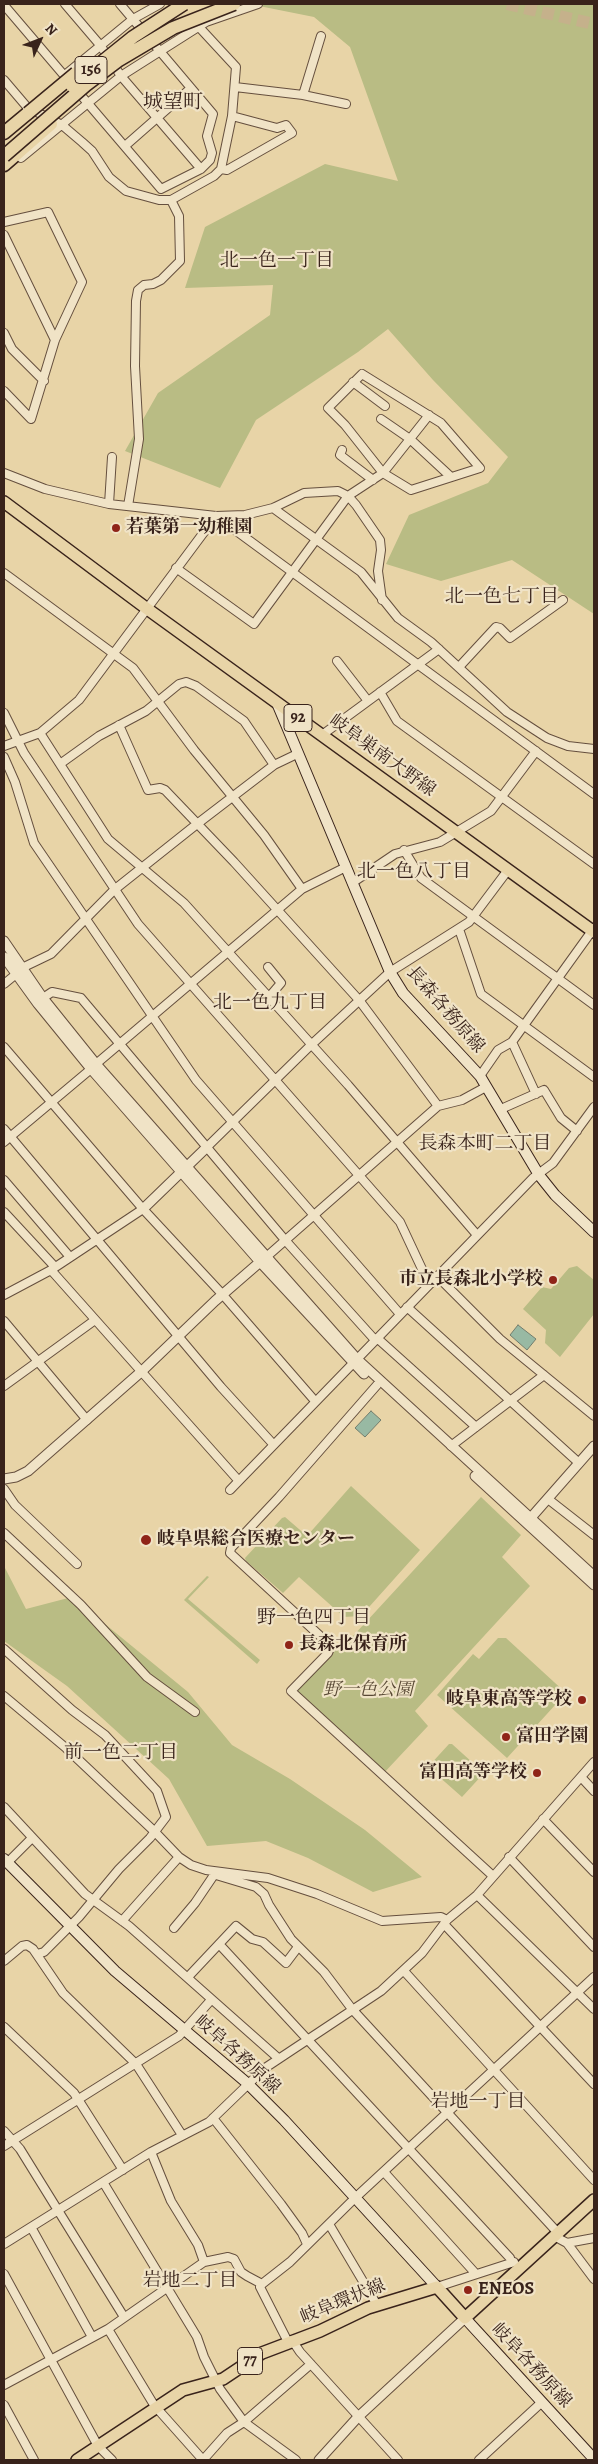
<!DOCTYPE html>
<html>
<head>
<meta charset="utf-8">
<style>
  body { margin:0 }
  #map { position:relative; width:598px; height:2464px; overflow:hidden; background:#e8d4a7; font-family:Alegreya,serif }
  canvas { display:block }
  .frame { position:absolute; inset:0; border:5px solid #39231b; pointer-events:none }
  .north { position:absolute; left:15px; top:15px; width:50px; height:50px; -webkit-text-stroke:4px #f0e3c6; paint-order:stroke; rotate:47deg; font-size:14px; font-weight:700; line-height:20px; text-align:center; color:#39231b }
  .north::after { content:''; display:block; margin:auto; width:18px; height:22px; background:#39231b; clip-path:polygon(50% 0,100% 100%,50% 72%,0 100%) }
</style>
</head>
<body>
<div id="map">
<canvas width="598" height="2464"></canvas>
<div class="frame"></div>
<div class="north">N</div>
</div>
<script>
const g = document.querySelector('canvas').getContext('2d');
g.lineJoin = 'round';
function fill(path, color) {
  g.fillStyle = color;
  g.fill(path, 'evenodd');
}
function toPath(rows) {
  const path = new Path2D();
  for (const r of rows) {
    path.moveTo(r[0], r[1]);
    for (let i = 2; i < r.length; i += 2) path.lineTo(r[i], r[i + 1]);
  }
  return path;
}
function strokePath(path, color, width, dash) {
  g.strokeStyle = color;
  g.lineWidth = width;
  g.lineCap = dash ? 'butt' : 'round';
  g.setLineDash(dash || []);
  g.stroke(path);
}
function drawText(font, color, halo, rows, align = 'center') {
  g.font = font + ' Alegreya,"Noto Serif JP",serif';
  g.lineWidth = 4.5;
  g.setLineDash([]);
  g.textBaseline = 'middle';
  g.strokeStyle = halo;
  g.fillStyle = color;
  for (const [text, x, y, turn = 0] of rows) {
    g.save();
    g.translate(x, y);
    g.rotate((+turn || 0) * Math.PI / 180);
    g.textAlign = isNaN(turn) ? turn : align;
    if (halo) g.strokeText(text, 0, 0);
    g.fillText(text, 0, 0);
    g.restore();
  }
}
const green = toPath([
  [249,4,594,4,594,614,512,560,441,581,386,564,409,515,488,483,508,457,433,380,388,329,358,352,256,420,220,488,125,451,158,393,270,315,273,285,185,288,205,227,325,164,398,181,350,47,314,17],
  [577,1266,594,1280,594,1314,560,1357,545,1343,546,1330,523,1309,542,1287,551,1289,569,1268],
  [351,1486,420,1550,361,1616,344,1617,299,1577,283,1593,246,1561,245,1558,282,1518,285,1517,307,1536],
  [481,1497,521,1535,502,1557,530,1586,415,1711,428,1726,382,1775,294,1692,338,1645,342,1648],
  [4,1566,26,1609,72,1597,188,1692,232,1745,290,1779,365,1830,422,1877,373,1892,308,1858,266,1841,207,1846,169,1779,67,1686,4,1641],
  [207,1576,209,1577,188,1599,260,1660,257,1664,184,1600],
  [498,1638,506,1638,566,1693,507,1758,437,1695,473,1654,479,1659],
  [449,1744,452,1744,484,1773,462,1797,428,1767]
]);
const water = toPath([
  [518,1325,536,1339,527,1350,510,1335,518,1325],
  [371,1411,381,1420,365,1437,355,1428,371,1411]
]);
const trunkTunnel = toPath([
  [507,4,594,24]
]);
const minor = toPath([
  [65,4,100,45,121,76,201,169],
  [4,5,161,189,201,169,210,160,212,153,207,136,213,114,120,4],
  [66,74,133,19,160,4],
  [4,80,27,107,62,125,82,142,92,151,109,177,126,191,159,200,171,200,214,176,221,169,232,116,236,67,199,27],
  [235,87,303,95,346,104],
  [303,95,321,36],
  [125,146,191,88],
  [21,158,121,76,206,22,258,4],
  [221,169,227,170,292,133,286,125,277,128,232,116],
  [4,222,48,212,82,282,55,340,31,419,4,391],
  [4,235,55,340],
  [4,333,12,349,44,381],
  [362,374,441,423,480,468,411,490,383,473,345,425,328,408,362,374],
  [353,382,385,406],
  [381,419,410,439,451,477],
  [342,450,340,455,373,480],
  [4,473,45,489,109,504,216,516,245,515,273,508,304,493,338,491,348,496,356,505,380,540,381,550,378,571,382,600],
  [109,504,112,457],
  [128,506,139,439,135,366,136,301,138,290,144,285,153,284,161,280,180,261,179,216,171,200],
  [273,508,361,572,398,618,431,642,507,712,547,738,568,746,594,749],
  [216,516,594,794],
  [176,568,254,624,348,496,383,473,429,415],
  [4,573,133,668,194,750,264,835,302,889],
  [337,661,368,701],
  [459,667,496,627,500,628,510,638,563,600],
  [380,692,397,721,594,864],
  [4,713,24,753,138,924,400,1222,429,1284],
  [119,725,148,790,160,788,165,790,234,862,359,1000,438,1106],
  [40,733,108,839,184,903,348,1085,477,1235],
  [322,735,439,649],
  [4,746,40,733,79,700,216,516],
  [4,757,15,782,34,843,196,1080,400,1314],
  [60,764,99,736,146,711,179,684,186,682,196,686,244,721,274,765],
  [404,850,421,878,594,1005],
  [352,883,395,854,440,842,491,811,536,751],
  [459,929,481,994,594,1077],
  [268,967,281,983,269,997],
  [4,984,26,966,51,954,114,890,197,824,274,765,297,754],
  [43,998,52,992,81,998,285,1240,375,1340],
  [512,1042,536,1094],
  [4,1047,143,1209,223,1295,315,1401],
  [96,1064,302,889,344,868],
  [480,1076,498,1050,512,1042,594,928],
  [501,1109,544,1090,561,1118,577,1131],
  [4,1129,221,1387,273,1444],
  [4,1142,91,1069],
  [206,1148,311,1045,390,972,469,922,508,870],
  [4,1180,70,1257],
  [4,1212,55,1267],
  [264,1259,438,1106,462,1100,484,1088],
  [51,1270,238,1480],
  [437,1276,500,1339,594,1416],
  [4,1295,51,1270,143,1209],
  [407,1307,579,1463],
  [4,1321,87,1420],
  [377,1338,476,1427],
  [377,1385,279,1497,231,1548,230,1553,331,1646,328,1653,291,1691,493,1876],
  [4,1386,95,1320],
  [451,1446,544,1375],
  [4,1489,15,1505,77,1564],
  [230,1490,533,1178,553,1163,594,1107],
  [548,1499,594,1535],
  [4,1533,81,1605,147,1677,195,1712],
  [4,1649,72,1710,105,1735,157,1791,166,1817,150,1838,119,1869,79,1917,44,1952,37,1954],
  [4,1696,66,1748,155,1832,179,1857,191,1865,206,1870,268,1878,317,1894,382,1921,441,1917,447,1920],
  [581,1777,594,1791],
  [4,1807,85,1894,129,1926,278,2058],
  [543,1819,594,1872],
  [509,1857,594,1947],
  [7,1863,32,1838],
  [216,1875,256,1887,264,1894,269,1905,291,1939,324,1972,352,2009,558,2233],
  [477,1895,594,2009],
  [122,1921,179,1857],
  [444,1924,594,2084],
  [174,1928,195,1903,216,1872],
  [219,1944,510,2258,511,2263],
  [4,1961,22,1946,27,1945,33,1949,63,1993,136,2064,182,2135],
  [404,1971,594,2180],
  [188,1977,236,1926,252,1939,263,1942,286,1963,298,1947],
  [4,2027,74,2093,123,2170],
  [213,2118,281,2204,302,2233,307,2244],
  [4,2131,20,2149,124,2317],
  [4,2146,179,2036,211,2000],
  [151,2152,171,2201,198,2245,204,2262],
  [384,2172,476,2274],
  [103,2182,197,2337,204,2357,220,2389,244,2422,296,2460],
  [329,2224,377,2305],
  [31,2227,92,2337],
  [554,2236,567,2243,594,2238],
  [567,2243,594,2279],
  [4,2244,151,2152,209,2122,265,2068,381,1991,422,1953,447,1920,477,1895,594,1762],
  [4,2274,98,2446,112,2460],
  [262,2284,290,2262,355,2198,594,1977],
  [262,2284,260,2287,288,2342],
  [437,2287,514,2262],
  [108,2329,154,2405,203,2460],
  [292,2340,300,2352,398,2460],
  [4,2385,108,2329,204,2262,228,2257,234,2259,241,2272,247,2276,262,2284],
  [4,2405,34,2460],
  [203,2460,227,2433,244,2422,311,2364],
  [479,2460,542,2402]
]);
const tertiary = toPath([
  [4,941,43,998,96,1064,357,1359,594,1576],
  [4,957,38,1004,91,1069,260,1262,364,1374],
  [143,1209,206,1148],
  [475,1476,594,1585],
  [4,1479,16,1477,28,1471,142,1371,215,1301,260,1262],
  [528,1521,594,1446],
  [319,2460,358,2417,465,2318]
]);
const secondary = toPath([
  [277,703,390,972,403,993,480,1076,539,1175,555,1195,594,1232],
  [4,1859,115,1971,247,2083,284,2120,437,2287],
  [465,2318,594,2459]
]);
const primary = toPath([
  [4,502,146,608,594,932],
  [77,2460,183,2390,223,2379,262,2353,320,2331,368,2308,437,2287,465,2318,594,2200]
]);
const trunk = toPath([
  [4,133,28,113],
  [4,165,51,124]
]);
const trunkBridge = toPath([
  [72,86,133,37,184,4],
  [28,113,76,73],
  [4,156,86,85,119,60,173,28,234,4]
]);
const markers = [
  [116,528,5,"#8f2418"],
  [553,1280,5,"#8f2418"],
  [146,1540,6,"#8f2418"],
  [289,1645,5,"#8f2418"],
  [582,1700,5,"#8f2418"],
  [506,1737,5,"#8f2418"],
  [537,1773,5,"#8f2418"],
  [468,2290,5,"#8f2418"]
];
const shields = [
  [91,70,32],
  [298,718,28],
  [250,2361,25]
];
const shieldNames = [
  ["156",91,70],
  ["92",298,718],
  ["77",250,2361]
];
const poiNames = [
  ["若葉第一幼稚園",126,528],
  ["市立長森北小学校",543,1280,"right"],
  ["岐阜県総合医療センター",157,1540],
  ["長森北保育所",299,1645],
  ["岐阜東高等学校",572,1700,"right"],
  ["富田学園",516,1737],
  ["富田高等学校",527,1773,"right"],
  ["ENEOS",478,2290]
];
const streetNames = [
  ["岐阜巣南大野線",382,756,36],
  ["長森各務原線",445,1010,49],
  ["岐阜各務原線",237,2055,42],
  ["岐阜環状線",343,2302,-22],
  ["岐阜各務原線",531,2366,47]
];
const parkNames = [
  ["野一色公園",368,1691]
];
const neighbourhoodNames = [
  ["北一色一丁目",277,261],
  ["北一色七丁目",502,597],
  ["北一色八丁目",414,872],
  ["北一色九丁目",270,1003],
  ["長森本町二丁目",485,1144],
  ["野一色四丁目",314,1618],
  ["前一色二丁目",121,1753],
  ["岩地一丁目",478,2102],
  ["岩地二丁目",190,2281]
];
const quarterNames = [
  ["城望町",173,103]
];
fill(green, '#b9bc84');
fill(water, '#98b9a3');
strokePath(water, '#727d6d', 1);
strokePath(trunkTunnel, '#c5b18b', 12, [12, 6]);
strokePath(minor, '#654f3e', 10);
strokePath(tertiary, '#654f3e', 11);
strokePath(secondary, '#39231b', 12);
strokePath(primary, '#39231b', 14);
strokePath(trunk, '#39231b', 15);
strokePath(minor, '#f0e3c6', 8);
strokePath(tertiary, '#f0e3c6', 9);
strokePath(secondary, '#f0e3c6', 10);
strokePath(primary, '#e8d4a7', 11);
strokePath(trunk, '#e8d4a7', 12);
strokePath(trunkBridge, '#39231b', 15, []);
strokePath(trunkBridge, '#e8d4a7', 12);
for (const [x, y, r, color] of markers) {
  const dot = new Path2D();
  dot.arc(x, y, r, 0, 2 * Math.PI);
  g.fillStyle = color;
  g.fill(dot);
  strokePath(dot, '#f0e3c6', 2);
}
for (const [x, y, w] of shields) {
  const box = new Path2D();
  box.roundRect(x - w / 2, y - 13.5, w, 27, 4);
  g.fillStyle = '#f0e3c6';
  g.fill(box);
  strokePath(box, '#39231b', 1);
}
drawText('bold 16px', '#39231b', null, shieldNames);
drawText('bold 18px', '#39231b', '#f0e3c6', poiNames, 'left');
drawText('18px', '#39231b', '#f0e3c6', streetNames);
drawText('italic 18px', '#594935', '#f0e3c6', parkNames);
drawText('19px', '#39231b', '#f0e3c6', neighbourhoodNames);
drawText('20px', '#39231b', '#f0e3c6', quarterNames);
</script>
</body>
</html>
